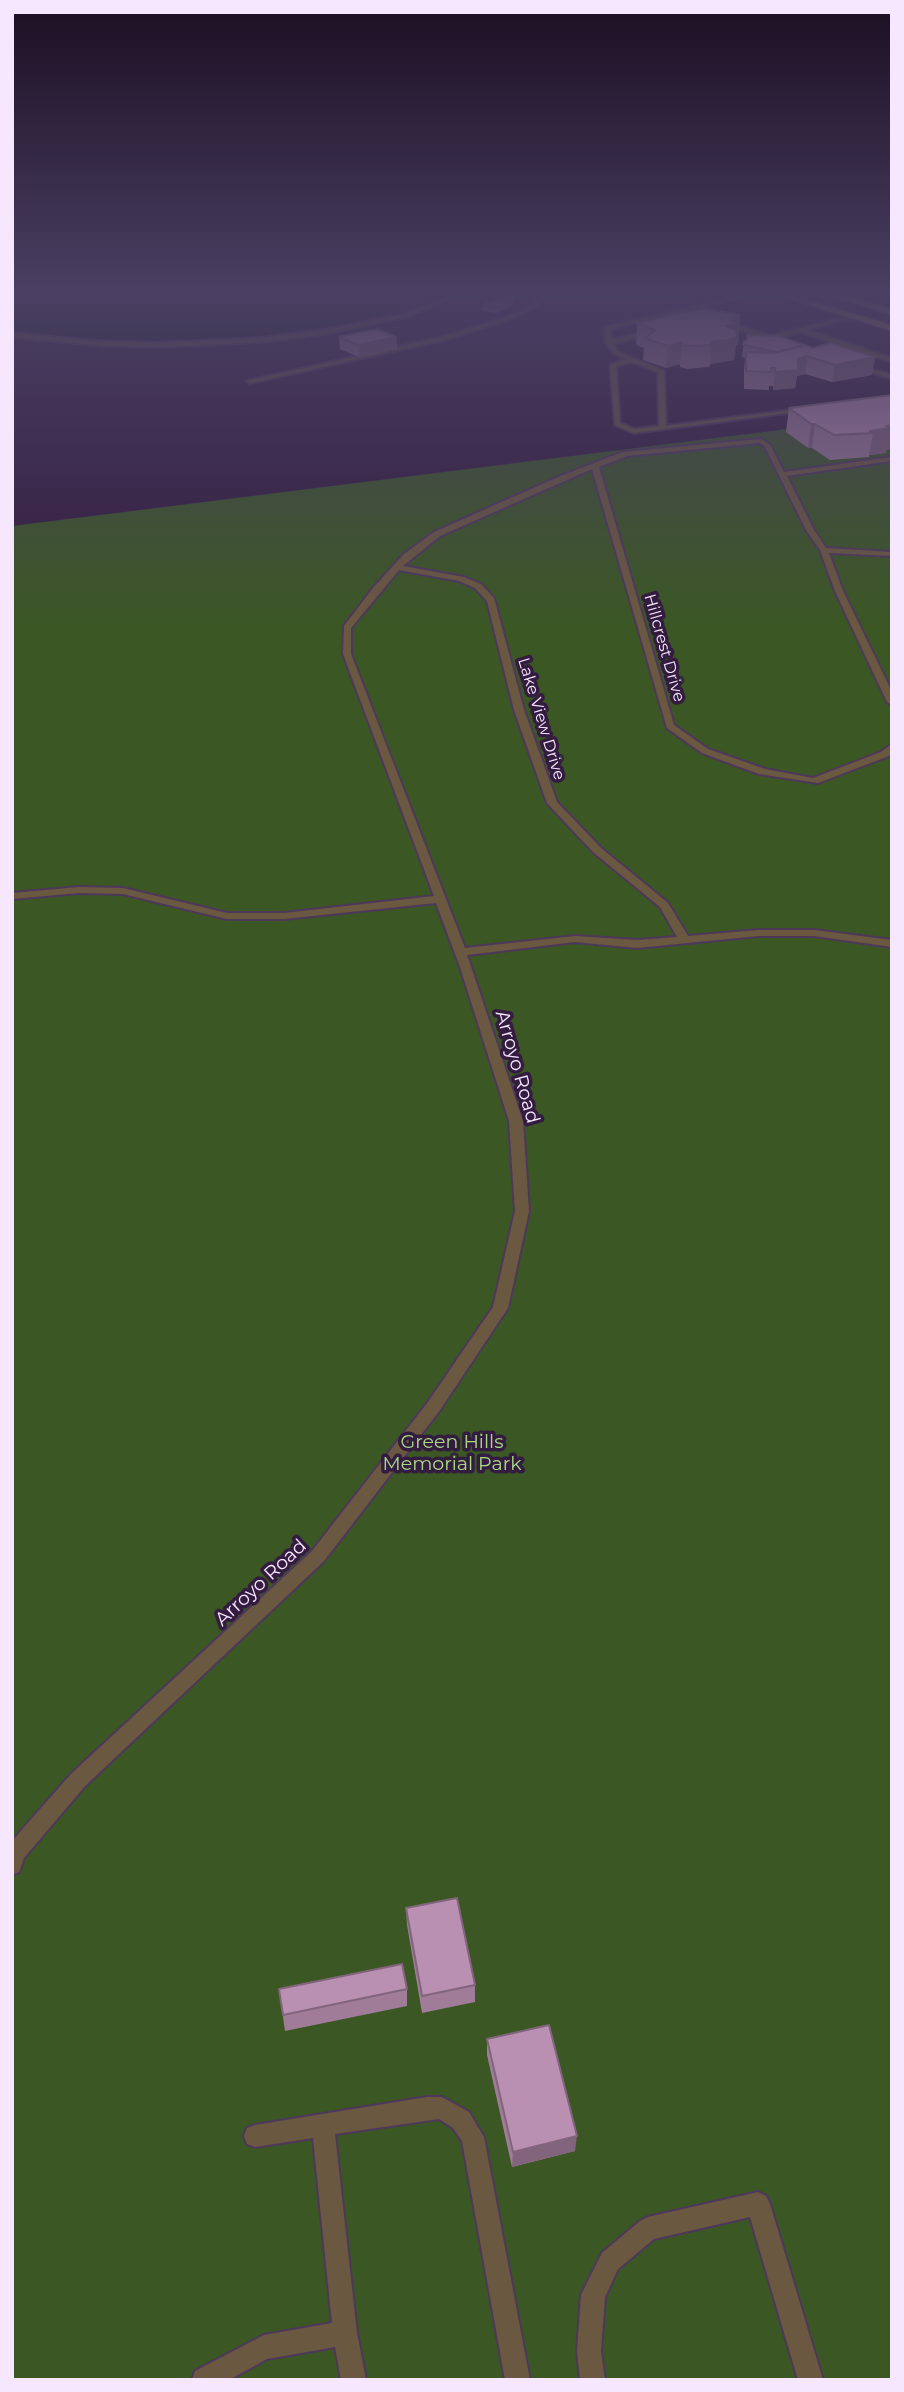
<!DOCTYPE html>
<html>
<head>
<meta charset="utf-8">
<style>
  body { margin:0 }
  #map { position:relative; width:904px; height:2392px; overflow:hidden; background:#331c3f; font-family:Montserrat,sans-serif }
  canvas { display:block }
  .frame { position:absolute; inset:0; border:14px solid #f6e7ff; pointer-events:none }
</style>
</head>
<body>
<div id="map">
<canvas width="904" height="2392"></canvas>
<div class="frame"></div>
</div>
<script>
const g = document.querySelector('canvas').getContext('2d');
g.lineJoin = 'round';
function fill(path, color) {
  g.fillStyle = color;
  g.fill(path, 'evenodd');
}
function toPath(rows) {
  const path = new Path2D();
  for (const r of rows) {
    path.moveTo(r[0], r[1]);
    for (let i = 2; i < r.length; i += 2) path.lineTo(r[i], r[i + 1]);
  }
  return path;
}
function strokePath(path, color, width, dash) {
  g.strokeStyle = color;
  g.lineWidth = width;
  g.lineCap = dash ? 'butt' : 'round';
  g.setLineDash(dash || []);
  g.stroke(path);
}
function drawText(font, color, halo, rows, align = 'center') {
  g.font = font + ' Montserrat,sans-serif';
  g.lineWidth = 7;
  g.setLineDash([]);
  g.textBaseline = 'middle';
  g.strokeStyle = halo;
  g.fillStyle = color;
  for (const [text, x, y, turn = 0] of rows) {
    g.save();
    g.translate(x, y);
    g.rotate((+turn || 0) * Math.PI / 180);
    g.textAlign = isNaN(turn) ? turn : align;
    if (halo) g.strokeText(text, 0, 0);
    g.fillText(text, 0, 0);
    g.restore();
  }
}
const green = toPath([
  [892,416,892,2380,12,2380,12,526]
]);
const water = toPath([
  [12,292,448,292,418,305,345,324,257,336,150,341,67,337,12,330]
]);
const lane = toPath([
  [461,292,469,292,406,317,325,334,262,342,162,347,104,346,12,337,12,333,104,342,162,343,262,338,325,330,402,315,461,292],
  [546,292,552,292,537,306,511,319,445,340,250,383,247,381,442,337,507,317,533,304,546,292],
  [755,292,765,292,690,310,770,336,854,315,854,317,807,330,892,358,892,362,800,332,770,340,683,312,610,329,612,340,653,330,656,332,613,344,618,352,664,371,666,426,807,408,810,410,634,433,615,425,610,365,627,359,614,354,606,343,605,327,755,292],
  [632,362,658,372,659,426,635,429,620,423,616,366,632,362],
  [881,292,892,292,892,296,882,293,881,292],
  [856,365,892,375,892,379,856,367,856,365],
  [761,439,770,445,784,472,892,457,892,461,787,476,814,530,826,548,892,552,892,556,829,553,843,591,892,692,892,705,887,702,835,591,820,550,806,530,765,447,760,443,627,456,599,467,674,725,708,749,765,769,813,778,881,752,892,744,892,753,889,756,818,783,759,774,702,753,667,728,592,469,440,536,403,566,464,577,481,584,494,598,524,710,557,802,601,848,668,903,688,936,758,930,814,930,892,940,892,947,814,936,758,936,637,948,575,942,467,955,523,1121,529,1211,508,1308,440,1410,324,1561,85,1786,24,1858,19,1872,12,1875,12,1841,71,1774,312,1551,428,1402,493,1307,515,1211,509,1121,460,967,436,903,284,919,227,919,123,894,79,893,12,899,12,893,79,887,123,888,227,913,284,913,434,896,343,654,344,626,373,588,404,554,434,532,558,477,623,452,761,439],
  [399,570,459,581,475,588,487,601,514,710,547,803,593,852,660,907,677,937,637,940,575,936,465,948,351,654,351,628,399,570],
  [427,2097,442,2097,469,2112,484,2137,530,2380,505,2380,462,2141,453,2128,439,2119,335,2134,357,2333,366,2380,341,2380,335,2347,267,2359,229,2380,192,2380,195,2371,264,2335,332,2323,313,2138,255,2147,247,2144,244,2136,247,2128,255,2125,427,2097],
  [758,2192,766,2196,770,2204,823,2380,798,2380,750,2217,654,2239,618,2269,605,2297,601,2351,605,2380,580,2380,577,2351,581,2295,602,2253,640,2221,648,2217,758,2192]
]);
const primary = toPath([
  [767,292,779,292,892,325,892,331,767,292],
  [820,292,833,292,892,309,892,315,820,292]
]);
const wall = toPath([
  [513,300,513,306,496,313,483,311,483,305],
  [740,315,738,345,736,345,734,360,710,364,709,367,687,369,680,367,680,364,666,368,643,360,644,348,636,345,637,323],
  [747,335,872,375,832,382,805,374,797,376,795,388,773,390,773,386,769,386,769,390,744,389,744,370,745,358,742,357,744,341,746,340],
  [339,337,396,337,397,349,359,357,340,349],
  [892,395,886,453,869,455,869,457,830,460,812,448,808,448,786,432,789,408],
  [406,1908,475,1985,475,2002,422,2013,407,1925],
  [279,1989,407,1989,407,2006,285,2031],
  [487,2039,575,2151,512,2167,487,2055]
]);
const shadedWall = toPath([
  [513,300,513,306,496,313,496,308],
  [740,315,738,345,736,345,734,360,710,364,711,342,726,326,730,320],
  [396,337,397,349,359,357,358,345],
  [682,342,680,364,666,368,668,346],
  [807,356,805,374,797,376,795,388,773,390,776,365],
  [875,357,872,375,832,382,835,365],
  [811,424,815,424,812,448,808,448],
  [892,425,892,449,886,450,886,453,869,455,873,433,870,431],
  [577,2136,575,2151,512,2167,513,2152]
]);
const building = toPath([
  [502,298,513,300,496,308,483,305,502,298],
  [704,308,740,315,730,320,740,323,726,326,736,330,737,338,711,342,711,345,689,346,681,345,682,342,668,346,645,338,655,330,637,323,668,315,704,308],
  [377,329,396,337,358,345,339,337,377,329],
  [747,335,778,336,804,345,777,352,743,345,744,341,747,340,747,335],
  [831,343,875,357,835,365,807,356,798,359,798,370,775,372,775,368,771,368,771,372,746,371,746,352,773,353,805,345,813,348,831,343],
  [892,395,892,425,886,426,890,428,870,431,873,433,834,435,815,424,811,424,789,408,892,395],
  [457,1898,475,1985,422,1996,406,1908,457,1898],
  [402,1964,407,1989,283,2015,279,1989,402,1964],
  [549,2025,577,2136,513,2152,487,2039,549,2025]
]);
const farStreetnames = [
  ["Hillcrest Drive",664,648,74],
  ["Lake View Drive",541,719,73]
];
const streetNames = [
  ["Arroyo Road",517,1067,74],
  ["Arroyo Road",261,1583,-43]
];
const parkNames = [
  ["Green Hills",452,1442],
  ["Memorial Park",452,1464]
];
fill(green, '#3b5724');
fill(water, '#071515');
strokePath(lane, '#4e385a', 4);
strokePath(primary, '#4e385a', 3);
fill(lane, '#6b5840');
fill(primary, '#af8855');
fill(wall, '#a07c99');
fill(shadedWall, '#82657d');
fill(building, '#ba90b2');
strokePath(building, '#82657d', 2);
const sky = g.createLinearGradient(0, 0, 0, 627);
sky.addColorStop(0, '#1c0f23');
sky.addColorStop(0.47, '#4a4063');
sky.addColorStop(1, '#4a406300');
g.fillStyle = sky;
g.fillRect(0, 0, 904, 627);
drawText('16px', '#f6e7ff', '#331c3f', farStreetnames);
drawText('19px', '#f6e7ff', '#331c3f', streetNames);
drawText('19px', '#a8da82', '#331c3f', parkNames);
</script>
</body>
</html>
